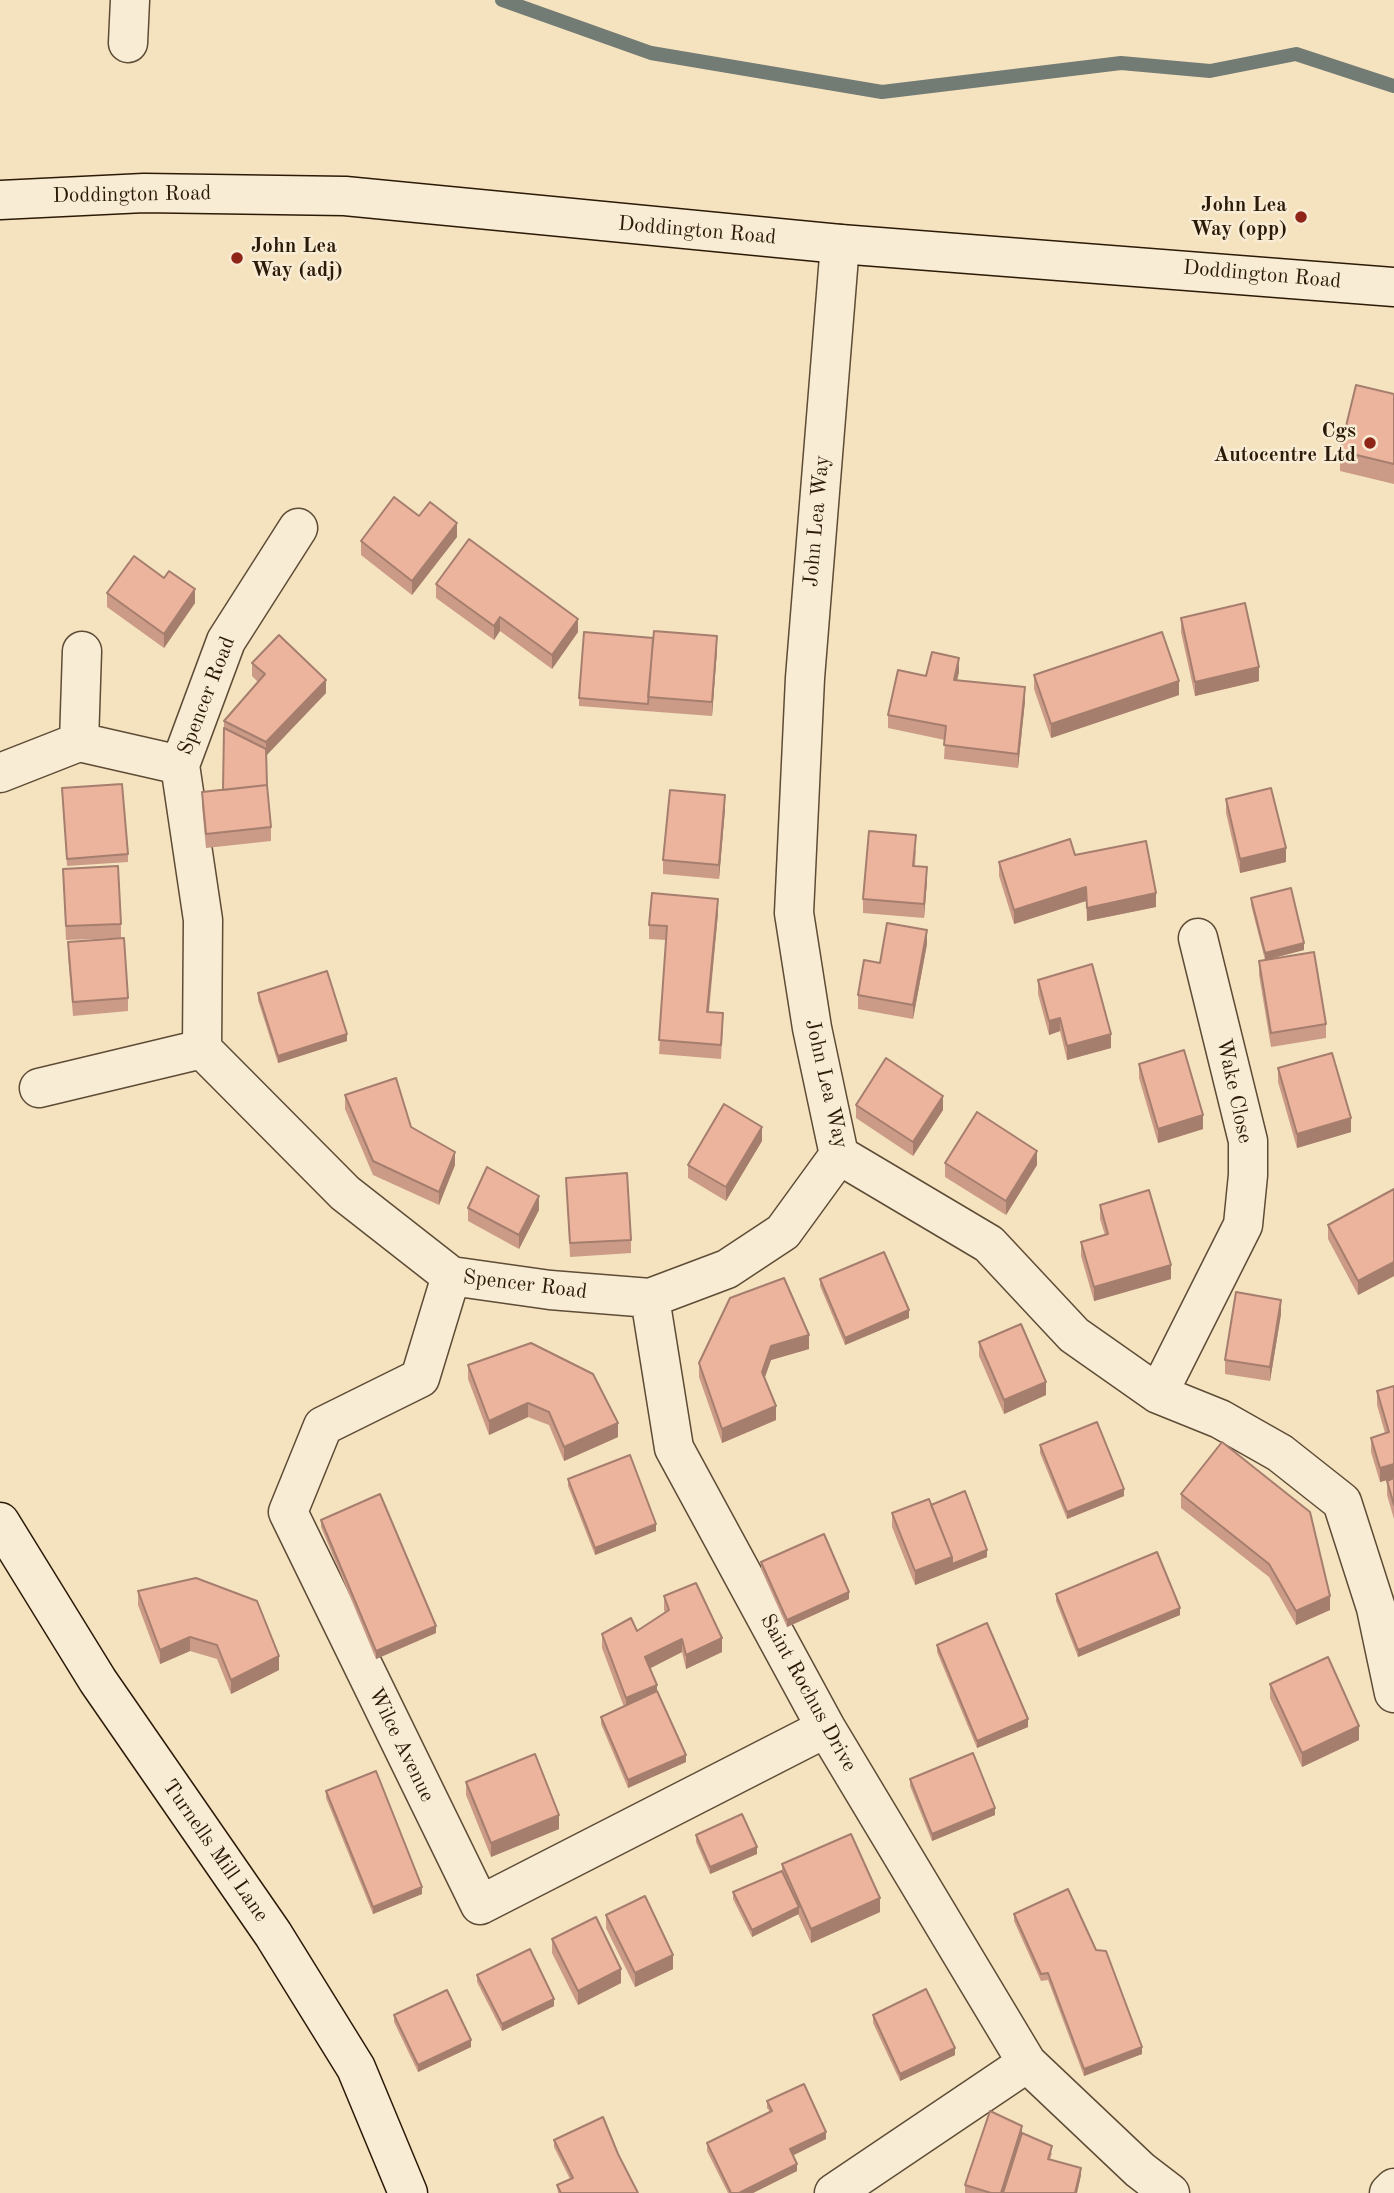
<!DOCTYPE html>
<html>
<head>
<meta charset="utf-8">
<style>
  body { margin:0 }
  canvas { display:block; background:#f5e2be }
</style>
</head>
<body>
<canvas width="1394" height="2193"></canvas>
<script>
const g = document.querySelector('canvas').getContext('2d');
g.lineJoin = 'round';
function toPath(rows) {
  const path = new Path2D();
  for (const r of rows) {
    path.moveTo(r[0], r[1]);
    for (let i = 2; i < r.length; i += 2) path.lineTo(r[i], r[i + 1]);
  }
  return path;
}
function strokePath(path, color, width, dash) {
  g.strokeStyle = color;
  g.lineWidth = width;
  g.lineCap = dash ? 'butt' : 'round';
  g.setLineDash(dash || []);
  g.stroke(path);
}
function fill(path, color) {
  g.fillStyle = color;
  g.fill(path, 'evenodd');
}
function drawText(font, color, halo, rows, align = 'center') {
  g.font = font + ' "Old Standard TT",serif';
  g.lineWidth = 5;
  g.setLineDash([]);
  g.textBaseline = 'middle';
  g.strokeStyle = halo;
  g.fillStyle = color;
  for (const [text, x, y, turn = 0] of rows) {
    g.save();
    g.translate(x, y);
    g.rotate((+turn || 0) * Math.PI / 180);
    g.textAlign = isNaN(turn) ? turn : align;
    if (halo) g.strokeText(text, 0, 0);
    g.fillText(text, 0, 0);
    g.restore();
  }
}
const stream = toPath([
  [502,0,651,53,882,92,1121,63,1210,71,1296,54,1394,86]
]);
const street = toPath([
  [128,43,130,0],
  [840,244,805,678,794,913,812,1028,839,1155,989,1244,1074,1335,1158,1394,1220,1419,1280,1453,1342,1502,1376,1608,1394,1693],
  [298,528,226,641,180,765,203,920,202,1049,345,1193,451,1276,550,1290,650,1298,727,1269,783,1232,839,1155],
  [79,742,82,651],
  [0,773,79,742,180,765],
  [39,1088,202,1049],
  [451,1276,420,1378,323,1426,288,1512,480,1905,826,1728],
  [650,1298,674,1448,826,1728,1027,2063,834,2193],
  [1158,1394,1243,1225,1248,1175,1248,1141,1198,938],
  [1027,2063,1140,2170,1170,2193],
  [1389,2193,1394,2188]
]);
const secondary = toPath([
  [0,200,144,193,345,196,840,244,1394,287],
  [0,1522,98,1681,273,1934,356,2068,408,2193]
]);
const wall = toPath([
  [1394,394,1394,484,1340,471,1340,451],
  [419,516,457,537,412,595,361,555,361,541],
  [436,584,578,632,552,669,500,631,494,640,436,598],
  [107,593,195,603,164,648,107,607],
  [1181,618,1259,681,1195,696,1181,632],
  [717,650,712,716,579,706,579,698],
  [252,663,326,693,266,755,267,785,271,827,271,841,206,848,202,806,202,792,223,790,224,721,258,682,252,676],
  [959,672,957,680,1025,701,1018,768,944,759,945,740,888,728,888,715,926,676],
  [1034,675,1179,695,1051,738,1034,689],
  [62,788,128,854,128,862,67,866],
  [1226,799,1286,862,1240,873,1226,813],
  [725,809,719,879,663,874,663,860],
  [916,849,915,866,927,881,924,918,863,913,863,899],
  [1075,855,1156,907,1087,921,1086,901,1014,924,999,876,999,862],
  [63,869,121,924,121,938,66,940],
  [1251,898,1304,950,1265,960,1251,905],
  [718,913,709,1012,723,1027,721,1059,659,1054,666,940,649,939,649,925],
  [68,942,128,998,128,1011,73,1016,68,956],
  [927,944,913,1019,858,1009,858,995,880,963],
  [1259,961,1326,1024,1326,1038,1271,1047,1259,975],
  [1038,980,1111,1048,1067,1060,1060,1031,1049,1035,1038,994],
  [258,993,347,1041,278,1063,258,1000],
  [1139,1064,1203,1129,1158,1143,1139,1078],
  [1278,1068,1351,1132,1297,1148,1278,1082],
  [345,1095,411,1127,455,1165,439,1205,373,1175,345,1109],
  [856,1105,943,1110,913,1156,856,1118],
  [762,1141,726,1201,688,1178,688,1165],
  [945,1163,1037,1165,1006,1215,945,1177],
  [566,1178,631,1240,631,1253,570,1257],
  [1394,1189,1394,1276,1358,1295,1328,1239,1328,1225],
  [1100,1205,1171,1279,1094,1301,1081,1256,1081,1242,1105,1235,1100,1219],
  [468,1208,539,1210,519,1249,468,1221],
  [820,1279,909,1318,845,1345,820,1286],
  [1281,1314,1270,1381,1225,1374,1225,1360],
  [979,1342,1046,1395,1004,1414,979,1356],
  [809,1349,771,1360,764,1378,776,1420,722,1443,699,1377,699,1363],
  [468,1365,618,1437,564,1461,549,1425,528,1417,489,1435,468,1379],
  [1394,1386,1394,1478,1380,1482,1371,1452,1371,1438,1385,1433,1377,1405,1377,1391],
  [1040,1445,1124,1496,1067,1519,1040,1453],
  [1394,1478,1394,1519,1387,1495,1387,1481],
  [568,1479,656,1531,595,1555,568,1486],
  [1181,1494,1330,1610,1296,1625,1269,1577,1181,1508],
  [931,1505,987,1557,915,1585,892,1527,892,1513],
  [321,1520,436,1633,376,1659,321,1527],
  [761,1562,849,1599,787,1627,761,1569],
  [138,1591,279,1670,231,1694,217,1659,190,1651,160,1664,138,1605],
  [1056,1594,1180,1615,1078,1657,1056,1601],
  [664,1596,722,1652,686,1669,682,1652,650,1668,657,1691,686,1762,628,1788,601,1724,601,1717,624,1707,602,1648,602,1634,637,1631,665,1613,664,1610],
  [937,1645,1028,1727,977,1748,937,1652],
  [1270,1684,1359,1740,1302,1767,1270,1698],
  [910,1779,995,1815,932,1841,910,1786],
  [466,1782,559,1829,491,1857,466,1795],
  [326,1791,422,1894,373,1914,326,1798],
  [696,1835,757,1854,710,1874,696,1842],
  [782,1864,880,1912,811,1943,798,1914,752,1937,733,1899,733,1892,782,1871],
  [1014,1914,1142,2054,1084,2076,1048,1980,1041,1981,1014,1921],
  [606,1915,673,1969,635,1987,606,1928],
  [552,1939,621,1983,578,2005,552,1953],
  [477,1975,554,2006,502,2031,477,1982],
  [394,2015,471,2047,418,2072,394,2022],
  [873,2015,955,2055,900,2081,873,2023],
  [767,2101,826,2139,793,2155,797,2171,753,2193,728,2193,707,2151,707,2143,770,2112,767,2108],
  [1022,2133,1052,2153,1050,2160,1081,2175,1077,2193,965,2193,965,2185],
  [554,2140,618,2154,638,2193,558,2193,557,2185,570,2179,554,2147]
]);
const shadedWall = toPath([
  [457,523,457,537,412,595,412,581],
  [195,589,195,603,164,648,164,634],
  [500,617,500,631,494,640,494,626],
  [578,619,578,632,552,669,552,655],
  [717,636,717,650,712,716,712,702],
  [959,658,959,672,954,693,954,680],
  [1259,667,1259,681,1195,696,1195,682],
  [326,680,326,693,266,756,266,742],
  [1179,681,1179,695,1051,738,1051,724],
  [1025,687,1025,701,1018,768,1018,754],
  [725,795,725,809,719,879,719,865],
  [1286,848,1286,862,1240,873,1240,859],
  [927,867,927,881,924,918,924,904],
  [1086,887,1086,901,1014,924,1014,910],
  [1156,893,1156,907,1087,921,1087,908],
  [718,899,718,913,707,1026,707,1012],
  [927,930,927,944,913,1019,913,1005],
  [1304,943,1304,950,1265,960,1265,953],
  [1060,1018,1060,1031,1049,1035,1049,1021],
  [347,1034,347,1041,278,1063,278,1056],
  [1111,1034,1111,1048,1067,1060,1067,1046],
  [943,1096,943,1110,913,1156,913,1142],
  [1203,1115,1203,1129,1158,1143,1158,1129],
  [1351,1118,1351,1132,1297,1148,1297,1134],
  [762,1127,762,1141,726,1201,726,1187],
  [1037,1151,1037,1165,1006,1215,1006,1201],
  [455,1152,455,1165,439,1205,439,1192],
  [539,1196,539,1210,519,1249,519,1235],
  [1394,1262,1394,1276,1358,1295,1358,1281],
  [1171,1265,1171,1279,1094,1301,1094,1287],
  [1281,1300,1281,1314,1270,1381,1270,1367],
  [909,1310,909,1318,845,1345,845,1338],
  [809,1335,809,1349,771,1360,762,1386,762,1372,771,1346],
  [1046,1382,1046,1395,1004,1414,1004,1400],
  [528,1403,528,1417,489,1435,489,1421],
  [776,1406,776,1420,722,1443,722,1429],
  [618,1423,618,1437,564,1461,564,1447],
  [1394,1464,1394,1478,1380,1482,1380,1468],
  [1124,1489,1124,1496,1067,1519,1067,1512],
  [656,1524,656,1531,595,1555,595,1548],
  [987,1550,987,1557,915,1585,915,1571,952,1557],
  [849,1592,849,1599,787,1627,787,1620],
  [1330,1596,1330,1610,1296,1625,1296,1611],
  [1180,1608,1180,1615,1078,1657,1078,1650],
  [436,1626,436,1633,376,1659,376,1651],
  [190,1637,190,1651,160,1664,160,1650],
  [722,1638,722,1652,686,1669,686,1655],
  [682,1639,682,1652,645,1671,645,1657],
  [279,1656,279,1670,231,1694,231,1680],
  [657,1685,657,1698,626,1712,626,1698],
  [1028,1719,1028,1727,977,1748,977,1741],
  [1359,1726,1359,1740,1302,1767,1302,1753],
  [686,1755,686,1762,628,1788,628,1780],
  [995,1808,995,1815,932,1841,932,1834],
  [559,1815,559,1829,491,1857,491,1843],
  [757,1847,757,1854,710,1874,710,1867],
  [422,1887,422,1894,373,1914,373,1907],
  [880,1898,880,1912,811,1943,811,1929],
  [799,1907,799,1914,752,1937,752,1930],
  [673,1955,673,1969,635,1987,635,1973],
  [621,1969,621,1983,578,2005,578,1991],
  [554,1999,554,2006,502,2031,502,2024],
  [471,2040,471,2047,418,2072,418,2065],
  [1142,2047,1142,2054,1084,2076,1084,2069],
  [955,2048,955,2055,900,2081,900,2074],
  [1022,2126,1022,2140,1005,2193,1001,2193],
  [826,2132,826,2139,790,2157,790,2149],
  [797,2164,797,2171,753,2193,739,2193],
  [1081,2168,1081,2175,1077,2193,1075,2193]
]);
const building = toPath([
  [1356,385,1394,394,1394,464,1340,451,1356,385],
  [394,497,419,516,430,502,457,523,412,581,361,541,394,497],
  [469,539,578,619,552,655,500,617,494,626,436,584,469,539],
  [134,556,164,578,169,571,195,589,164,634,107,593,134,556],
  [1245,603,1259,667,1195,682,1181,618,1245,603],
  [654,631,717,636,712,702,648,697,654,631],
  [584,632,653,638,648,704,579,698,584,632],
  [1162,632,1179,681,1051,724,1034,675,1162,632],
  [279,635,326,680,266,742,224,721,265,674,252,663,279,635],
  [932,652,959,658,954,680,1025,687,1018,754,944,745,946,726,888,715,898,670,926,676,932,652],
  [224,728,266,749,267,785,223,790,224,728],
  [122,784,128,854,67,859,62,788,122,784],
  [267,785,271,827,206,834,202,792,267,785],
  [1271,788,1286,848,1240,859,1226,799,1271,788],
  [670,790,725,795,719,865,663,860,670,790],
  [869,831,916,835,913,866,927,867,924,904,863,899,869,831],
  [1070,839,1075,855,1146,841,1156,893,1087,908,1086,887,1014,910,999,862,1070,839],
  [118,866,121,924,66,926,63,869,118,866],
  [1291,888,1304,943,1265,953,1251,898,1291,888],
  [652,893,718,899,707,1012,723,1013,721,1045,659,1040,667,926,649,925,652,893],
  [887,923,927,930,913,1005,858,995,864,960,880,963,887,923],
  [124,938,128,998,73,1002,68,942,124,938],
  [1314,952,1326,1024,1271,1033,1259,961,1314,952],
  [1092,964,1111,1034,1067,1046,1060,1018,1049,1021,1038,980,1092,964],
  [327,971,347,1034,278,1056,258,993,327,971],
  [1184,1050,1203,1115,1158,1129,1139,1064,1184,1050],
  [1332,1053,1351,1118,1297,1134,1278,1068,1332,1053],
  [886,1058,943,1096,913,1142,856,1105,886,1058],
  [396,1078,411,1127,455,1152,439,1192,373,1161,345,1095,396,1078],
  [724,1104,762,1127,726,1187,688,1165,724,1104],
  [977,1112,1037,1151,1006,1201,945,1163,977,1112],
  [487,1167,539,1196,519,1235,468,1208,487,1167],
  [627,1173,631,1240,570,1243,566,1178,627,1173],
  [1394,1189,1394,1262,1358,1281,1328,1225,1394,1189],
  [1149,1190,1171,1265,1094,1287,1081,1242,1108,1234,1100,1205,1149,1190],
  [884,1252,909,1310,845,1338,820,1279,884,1252],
  [784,1278,809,1335,771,1346,762,1372,776,1406,722,1429,699,1363,730,1298,784,1278],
  [1236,1292,1281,1300,1270,1367,1225,1360,1236,1292],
  [1021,1324,1046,1382,1004,1400,979,1342,1021,1324],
  [531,1343,593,1374,618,1423,564,1447,549,1412,528,1403,489,1421,468,1365,531,1343],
  [1394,1386,1394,1464,1380,1468,1371,1438,1389,1432,1377,1391,1394,1386],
  [1097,1422,1124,1489,1067,1512,1040,1445,1097,1422],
  [1222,1442,1310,1512,1330,1596,1296,1611,1269,1564,1181,1494,1222,1442],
  [630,1455,656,1524,595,1548,568,1479,630,1455],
  [1394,1478,1394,1505,1387,1481,1394,1478],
  [965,1491,987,1550,952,1564,952,1557,931,1505,965,1491],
  [380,1494,436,1626,376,1651,321,1520,380,1494],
  [929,1499,952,1557,915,1571,892,1513,929,1499],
  [824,1534,849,1592,787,1620,761,1562,824,1534],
  [1157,1552,1180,1608,1078,1650,1056,1594,1157,1552],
  [196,1578,257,1601,279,1656,231,1680,217,1645,190,1637,160,1650,138,1591,196,1578],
  [696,1583,722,1638,686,1655,682,1639,645,1657,657,1685,626,1698,602,1634,631,1618,637,1631,669,1610,664,1596,696,1583],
  [987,1623,1028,1719,977,1741,937,1645,987,1623],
  [1328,1657,1359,1726,1302,1753,1270,1684,1328,1657],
  [657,1691,686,1755,628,1780,601,1717,657,1691],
  [973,1753,995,1808,932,1834,910,1779,973,1753],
  [535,1754,559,1815,491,1843,466,1782,535,1754],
  [376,1771,422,1887,373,1907,326,1791,376,1771],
  [742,1814,757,1847,710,1867,696,1835,742,1814],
  [851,1834,880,1898,811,1929,782,1864,851,1834],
  [782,1871,799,1907,752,1930,733,1892,782,1871],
  [1068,1889,1096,1950,1106,1951,1142,2047,1084,2069,1048,1973,1041,1974,1014,1914,1068,1889],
  [645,1896,673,1955,635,1973,606,1915,645,1896],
  [596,1917,621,1969,578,1991,552,1939,596,1917],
  [530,1949,554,1999,502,2024,477,1975,530,1949],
  [926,1989,955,2048,900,2074,873,2015,926,1989],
  [447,1990,471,2040,418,2065,394,2015,447,1990],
  [804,2084,826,2132,790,2149,797,2164,739,2193,731,2193,707,2143,772,2111,767,2101,804,2084],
  [990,2111,1022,2126,1001,2193,991,2193,965,2185,990,2111],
  [603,2117,618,2154,638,2193,561,2193,557,2185,573,2178,554,2140,603,2117],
  [1022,2133,1052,2146,1048,2159,1081,2168,1075,2193,1003,2193,1022,2133]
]);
const markers = [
  [1301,217,7,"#8f2418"],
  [237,258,7,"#8f2418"],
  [1370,443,7,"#8f2418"]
];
const streetNames = [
  ["Doddington Road",132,195,-1],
  ["Doddington Road",697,231,5],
  ["Doddington Road",1262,275,5],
  ["John Lea Way",817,521,-85],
  ["Spencer Road",207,696,-69],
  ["John Lea Way",826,1084,77],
  ["Wake Close",1234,1091,78],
  ["Spencer Road",525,1285,7],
  ["Saint Rochus Drive",808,1693,61],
  ["Wilce Avenue",401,1745,64],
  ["Turnells Mill Lane",215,1851,55]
];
const poiNames = [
  ["John Lea",1287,205],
  ["Way (opp)",1287,229],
  ["John Lea",251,246,"left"],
  ["Way (adj)",251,270,"left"],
  ["Cgs",1356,431],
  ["Autocentre Ltd",1356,455]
];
strokePath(stream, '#737b75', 14);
strokePath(street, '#5e4c36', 41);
strokePath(secondary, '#2c1a08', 41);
strokePath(street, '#f8ecd5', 38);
strokePath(secondary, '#f8ecd5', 38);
fill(wall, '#cb9b87');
fill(shadedWall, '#a57e6e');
fill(building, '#ecb49d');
strokePath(building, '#a57e6e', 2);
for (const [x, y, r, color] of markers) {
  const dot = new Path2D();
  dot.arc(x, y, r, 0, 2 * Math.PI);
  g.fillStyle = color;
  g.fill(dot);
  strokePath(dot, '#f8ecd5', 2.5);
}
drawText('21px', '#2c1a08', '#f8ecd5', streetNames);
drawText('bold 21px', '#2c1a08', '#f8ecd5', poiNames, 'right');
</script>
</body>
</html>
